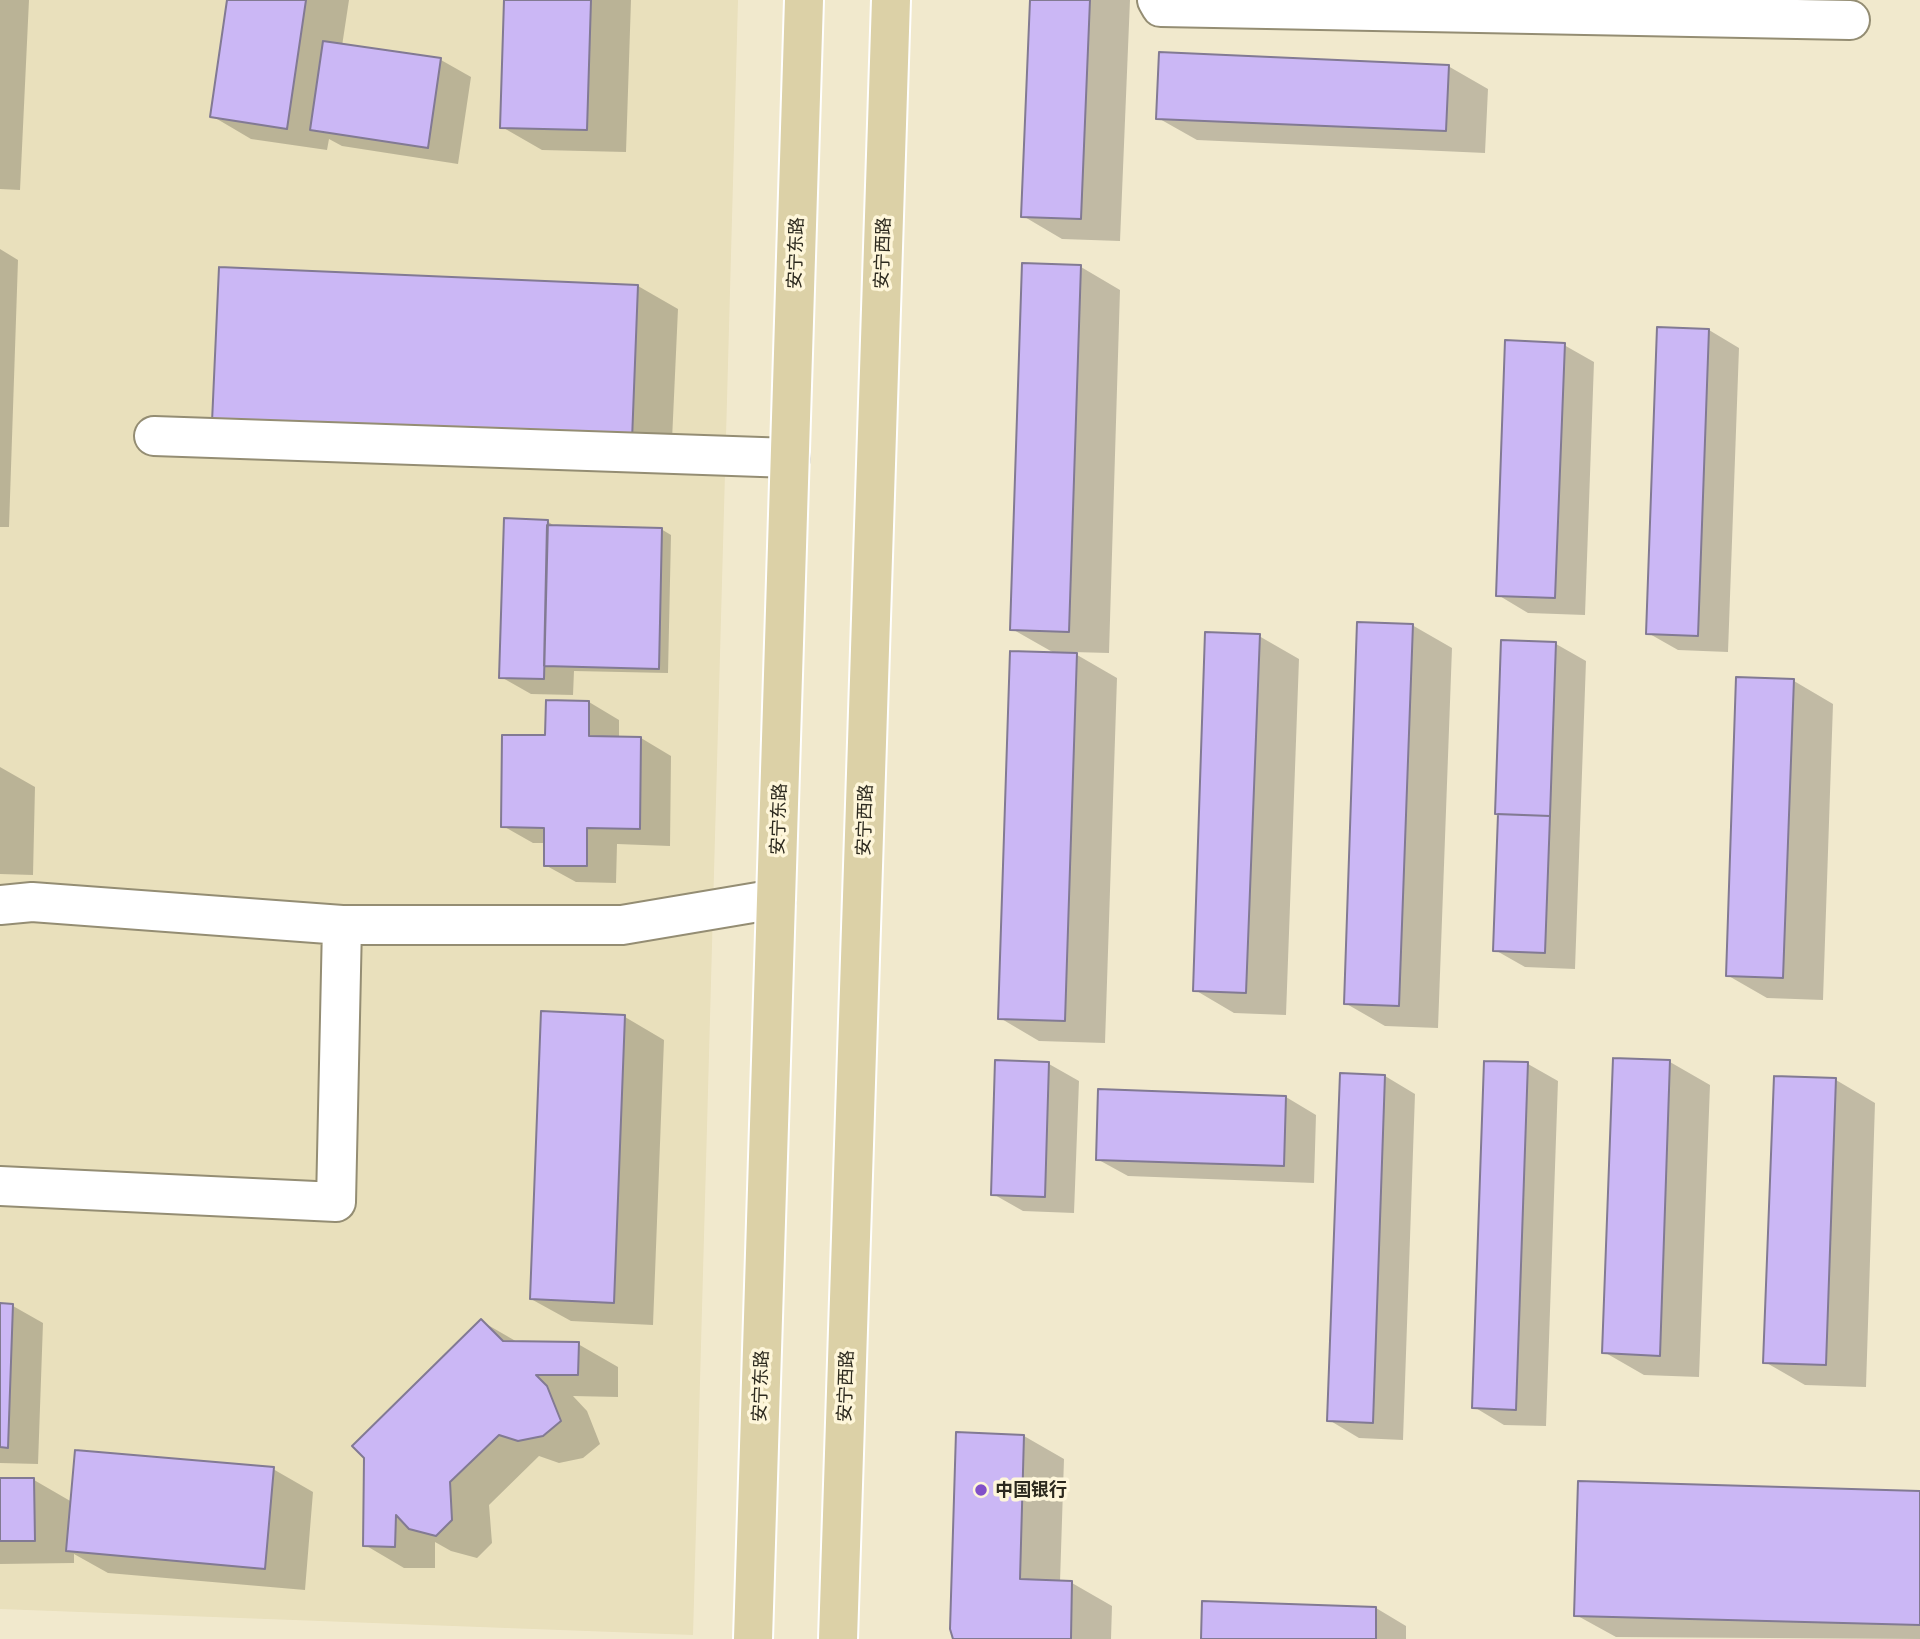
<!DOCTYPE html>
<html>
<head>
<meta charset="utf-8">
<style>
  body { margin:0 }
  canvas { display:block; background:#f1e9cd }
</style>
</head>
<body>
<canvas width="1920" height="1639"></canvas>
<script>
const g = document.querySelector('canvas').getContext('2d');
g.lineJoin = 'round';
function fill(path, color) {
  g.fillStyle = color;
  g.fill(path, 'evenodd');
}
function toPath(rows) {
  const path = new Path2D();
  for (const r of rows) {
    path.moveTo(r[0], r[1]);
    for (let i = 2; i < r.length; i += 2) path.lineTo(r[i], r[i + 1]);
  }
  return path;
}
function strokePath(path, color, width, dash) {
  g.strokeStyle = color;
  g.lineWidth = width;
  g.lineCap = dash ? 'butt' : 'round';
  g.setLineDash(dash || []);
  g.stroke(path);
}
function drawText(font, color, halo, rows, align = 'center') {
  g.font = font + ' "Public Sans","Noto Sans SC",sans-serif';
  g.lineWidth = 7;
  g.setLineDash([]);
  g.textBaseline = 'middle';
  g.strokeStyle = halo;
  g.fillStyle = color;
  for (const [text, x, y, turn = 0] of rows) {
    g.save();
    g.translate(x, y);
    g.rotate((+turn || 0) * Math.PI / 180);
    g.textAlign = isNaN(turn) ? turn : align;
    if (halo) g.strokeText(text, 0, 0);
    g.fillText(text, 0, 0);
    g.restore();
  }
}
const built = toPath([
  [0,0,738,0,693,1635,0,1609]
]);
const shadow = toPath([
  [0,0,29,0,20,190,0,189],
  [229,0,349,0,342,46,441,60,471,77,458,164,342,146,329,139,327,150,251,139,212,116],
  [506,0,631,0,626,152,542,150,502,127],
  [1031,0,1130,0,1120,241,1062,239,1023,216],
  [1448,66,1488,89,1485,153,1197,140,1158,118],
  [0,249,18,260,9,527,0,527],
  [1081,267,1120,290,1109,653,1072,652,1117,678,1105,1043,1039,1041,1000,1018,1056,654,1012,629],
  [638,286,678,309,671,462,214,421],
  [1709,330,1739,348,1728,652,1678,650,1648,633],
  [1564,345,1594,362,1585,615,1528,613,1498,595],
  [547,521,556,527,661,529,671,535,668,673,574,671,573,695,531,694,501,677],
  [1412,625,1452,648,1438,1028,1385,1026,1345,1003],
  [1259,636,1299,659,1286,1015,1234,1013,1195,990],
  [1556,644,1586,661,1575,969,1525,967,1495,950],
  [1794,681,1833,704,1823,1000,1767,998,1727,975],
  [589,702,619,720,619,738,641,738,671,756,670,846,617,844,616,883,576,882,545,865,546,843,533,843,503,826,547,737],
  [0,767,35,787,33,875,0,874],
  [625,1017,664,1040,653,1325,571,1321,531,1299],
  [1615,1060,1670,1062,1710,1085,1699,1377,1644,1375,1604,1352],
  [1049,1064,1079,1081,1074,1213,1023,1211,993,1194],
  [1528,1064,1558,1081,1546,1426,1504,1425,1474,1407],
  [1385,1076,1415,1094,1403,1440,1359,1438,1329,1420],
  [1836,1080,1875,1103,1866,1387,1805,1385,1765,1362],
  [1286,1097,1316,1115,1314,1183,1128,1176,1097,1159],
  [0,1305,13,1306,43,1323,38,1464,0,1463],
  [481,1321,519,1343,578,1344,618,1367,618,1397,573,1396,587,1411,600,1444,583,1458,559,1463,539,1456,489,1505,492,1543,477,1558,451,1551,435,1542,435,1568,404,1568,365,1545],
  [1024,1436,1064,1459,1060,1582,1072,1583,1112,1606,1111,1639,955,1639],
  [273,1469,313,1492,305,1590,108,1573,74,1554,74,1563,0,1564,0,1480,34,1480,72,1502],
  [1920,1493,1920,1639,1616,1637,1576,1615],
  [1376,1608,1406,1626,1406,1639,1202,1639]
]);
const building = toPath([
  [227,0,306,0,287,129,210,117,227,0],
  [504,0,591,0,587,130,500,128,504,0],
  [1030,0,1090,0,1081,219,1021,217,1030,0],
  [323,41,441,58,428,148,310,130,323,41],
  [1159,52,1449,65,1446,131,1156,119,1159,52],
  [1022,263,1081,265,1069,632,1010,630,1022,263],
  [219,267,638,285,632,440,212,422,219,267],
  [1657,327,1709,329,1698,636,1646,634,1657,327],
  [1505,340,1565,343,1555,598,1496,596,1505,340],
  [504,518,548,520,544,679,499,678,504,518],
  [547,525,662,528,659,669,544,666,547,525],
  [1357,622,1413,624,1399,1006,1344,1004,1357,622],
  [1205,632,1260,634,1246,993,1193,991,1205,632],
  [1501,640,1556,642,1550,816,1495,814,1501,640],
  [1010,651,1077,653,1065,1021,998,1019,1010,651],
  [1736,677,1794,679,1783,978,1726,976,1736,677],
  [546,700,589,701,589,736,641,737,640,829,587,828,587,866,544,866,544,828,501,827,502,735,545,735,546,700],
  [1498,814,1550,816,1545,953,1493,951,1498,814],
  [541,1011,625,1015,614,1303,530,1299,541,1011],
  [1613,1058,1670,1060,1660,1356,1602,1353,1613,1058],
  [995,1060,1049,1062,1045,1197,991,1195,995,1060],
  [1484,1061,1528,1062,1516,1410,1472,1408,1484,1061],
  [1340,1073,1385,1075,1373,1423,1327,1421,1340,1073],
  [1774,1076,1836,1078,1826,1365,1763,1363,1774,1076],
  [1098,1089,1286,1096,1284,1166,1096,1160,1098,1089],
  [0,1303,13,1304,8,1448,0,1447,0,1303],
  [481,1319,503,1341,579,1342,578,1375,536,1375,547,1386,561,1421,543,1436,518,1441,499,1435,450,1482,452,1520,436,1536,409,1529,396,1515,395,1547,363,1546,364,1458,352,1446,481,1319],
  [956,1432,1024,1435,1020,1579,1072,1581,1071,1639,953,1639,950,1629,956,1432],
  [75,1450,274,1467,265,1569,66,1551,75,1450],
  [0,1478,34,1478,35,1541,0,1541,0,1478],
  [1578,1481,1920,1491,1920,1625,1574,1616,1578,1481],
  [1202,1601,1376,1607,1376,1639,1201,1639,1202,1601]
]);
const minor = toPath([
  [1157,0,1161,7,1850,20],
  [154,436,790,458],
  [0,905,32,902,342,925,622,925,776,899],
  [0,1186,336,1202,342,925]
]);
const major = toPath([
  [753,1639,804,0],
  [838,1639,891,0]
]);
const markers = [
  [981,1490,7,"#8150c8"]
];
const streetNames = [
  ["安宁东路",796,253,-88],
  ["安宁西路",883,253,-88],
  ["安宁东路",779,819,-88],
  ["安宁西路",865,820,-88],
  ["安宁东路",761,1386,-88],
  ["安宁西路",846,1386,-88]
];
const poiNames = [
  ["中国银行",995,1490]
];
fill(built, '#e9e0bc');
fill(shadow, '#0003');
fill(building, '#cbb7f5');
strokePath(building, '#827a93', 2);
strokePath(minor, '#948d73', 42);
strokePath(major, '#fff', 42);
strokePath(minor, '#fff', 38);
strokePath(major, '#dcd1a7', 38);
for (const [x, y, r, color] of markers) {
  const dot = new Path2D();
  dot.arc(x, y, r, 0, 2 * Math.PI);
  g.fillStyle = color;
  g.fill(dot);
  strokePath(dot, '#fef6da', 2.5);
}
drawText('18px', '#2c291e', '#fef6da', streetNames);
drawText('bold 18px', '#2c291e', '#fef6da', poiNames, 'left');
</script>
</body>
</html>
